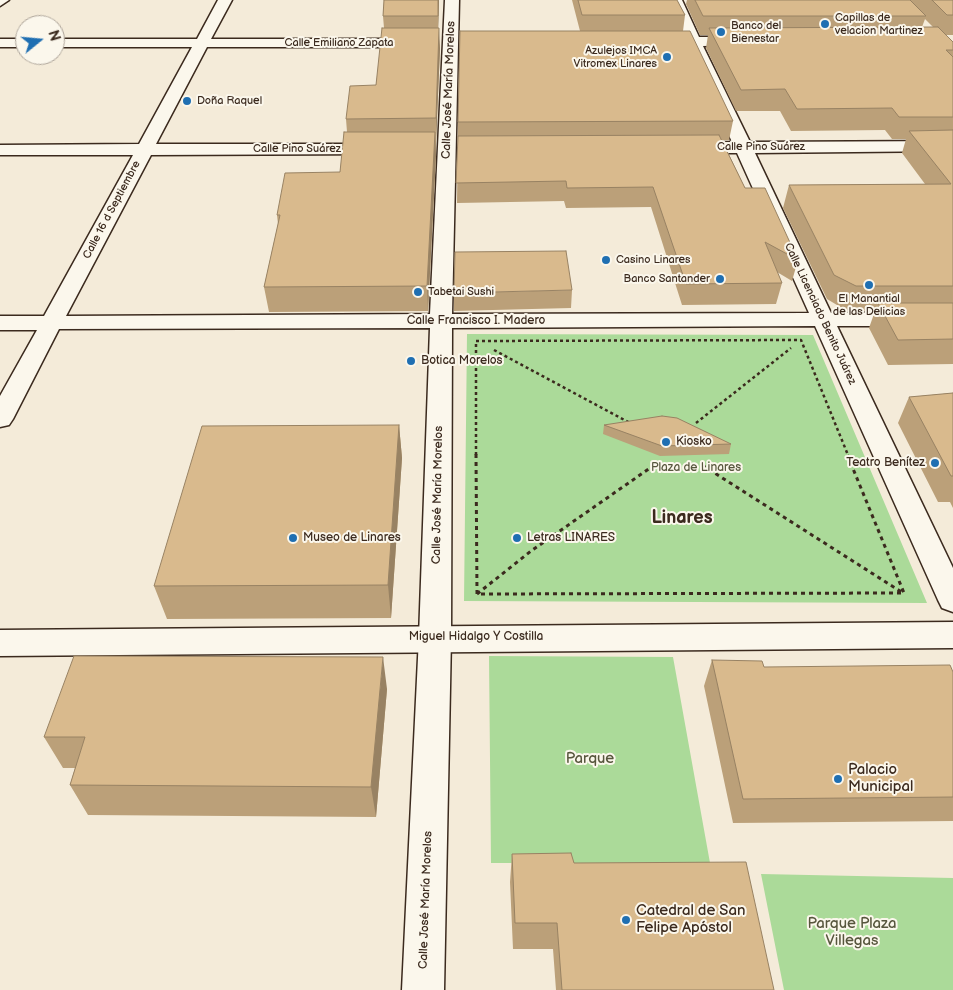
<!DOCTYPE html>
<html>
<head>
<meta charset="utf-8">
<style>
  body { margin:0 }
  #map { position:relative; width:953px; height:990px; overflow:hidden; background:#f4ebd9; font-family:"Balsamiq Sans",sans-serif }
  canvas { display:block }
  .north { position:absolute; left:15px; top:15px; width:50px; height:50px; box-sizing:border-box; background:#fbf7ec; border:1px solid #aea59a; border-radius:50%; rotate:73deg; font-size:14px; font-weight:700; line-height:20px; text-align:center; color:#3b2a1e }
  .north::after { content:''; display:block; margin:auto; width:18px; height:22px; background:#1f6fb2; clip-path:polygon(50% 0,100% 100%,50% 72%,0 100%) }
</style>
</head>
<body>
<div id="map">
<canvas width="953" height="990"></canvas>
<div class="north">N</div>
</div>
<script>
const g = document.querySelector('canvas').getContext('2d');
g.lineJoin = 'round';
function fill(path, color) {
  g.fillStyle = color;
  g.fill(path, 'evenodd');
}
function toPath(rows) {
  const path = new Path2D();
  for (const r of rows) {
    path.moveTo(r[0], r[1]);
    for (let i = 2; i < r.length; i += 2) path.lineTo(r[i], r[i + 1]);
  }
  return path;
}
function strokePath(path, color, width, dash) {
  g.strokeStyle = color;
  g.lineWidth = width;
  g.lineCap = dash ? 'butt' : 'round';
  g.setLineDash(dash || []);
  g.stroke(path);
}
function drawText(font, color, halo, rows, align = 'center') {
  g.font = font + ' "Balsamiq Sans",sans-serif';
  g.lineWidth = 4;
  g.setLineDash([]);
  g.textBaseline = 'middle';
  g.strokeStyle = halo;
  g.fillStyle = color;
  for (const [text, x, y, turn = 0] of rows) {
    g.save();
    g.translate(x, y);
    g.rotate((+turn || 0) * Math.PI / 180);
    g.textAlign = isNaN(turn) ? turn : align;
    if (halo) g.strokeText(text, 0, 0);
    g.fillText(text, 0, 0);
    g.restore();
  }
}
const green = toPath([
  [467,334,813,335,927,603,464,601],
  [489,656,673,657,710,863,491,863],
  [761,874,953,878,953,990,784,990]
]);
const pathFar1 = toPath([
  [494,350,630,423],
  [696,423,791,348],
  [476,455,476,341,801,340,848,455]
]);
const path = toPath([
  [476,454,477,594,904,593,847,454],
  [702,465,903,593],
  [477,594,531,551,650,468]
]);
const minor = toPath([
  [0,0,9,0,0,6,0,0],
  [218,0,232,0,211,39,417,39,424,43,417,47,207,47,156,144,381,144,387,145,390,149,387,153,381,154,151,155,66,316,430,314,445,0,459,0,452,314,809,313,737,153,689,153,683,152,680,148,683,144,689,143,732,142,689,46,657,46,650,42,657,38,685,37,668,0,682,0,699,37,744,37,751,41,744,45,703,46,750,142,953,141,953,151,755,153,831,313,953,312,953,326,837,326,953,568,953,612,942,608,938,600,815,326,452,328,451,637,444,990,402,990,419,637,430,328,59,329,13,419,9,425,0,427,0,396,37,330,0,330,0,316,44,316,133,155,0,155,0,145,139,144,192,47,55,47,55,39,197,39,218,0],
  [0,39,25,39,25,47,0,47,0,39]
]);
const secondary = toPath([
  [953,622,953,648,0,656,0,630,953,622]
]);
const wall = toPath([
  [384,0,439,0,438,28,440,49,436,141,436,155,428,311,269,312,264,287,278,224,277,215,340,172,347,132,346,119,376,85,384,28,383,16],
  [572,0,677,0,685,15,683,31,733,121,729,140,722,140,745,188,798,260,792,281,777,272,782,283,776,304,682,305,651,207,566,208,564,201,457,203,458,122,580,31],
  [687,0,953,0,953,35,946,35,953,42,953,364,888,365,869,328,875,311,847,311,827,299,783,208,789,185,925,184,902,153,906,139,892,139,885,130,791,131,780,111,736,111,706,48,708,35,700,35,686,4],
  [925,19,933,27,922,27],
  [572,290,571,308,454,311,454,293],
  [953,393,953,508,950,502,938,502,898,423,909,397],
  [399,425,402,458,391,618,167,619,154,586],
  [604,425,731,444,729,454,660,456,603,434],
  [712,660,764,667,953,672,953,821,733,823,704,686],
  [387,689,376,817,88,815,70,785,75,768,63,768,44,737],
  [512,854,574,863,774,990,556,990,553,949,513,949,510,882]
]);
const shadedWall = toPath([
  [438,0,439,0,438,36],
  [439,28,440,49,436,141,436,118],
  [435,132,436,155,428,311,427,286],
  [399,425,402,458,391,618,388,585],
  [383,657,387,689,376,817,371,787]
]);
const building = toPath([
  [384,0,438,0,438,16,383,16,384,0],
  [578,0,677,0,685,15,582,15,578,0],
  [695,0,910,0,926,16,703,16,695,0],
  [932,0,953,0,953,15,947,15,932,0],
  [938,27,953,42,953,50,946,50,953,57,953,117,899,117,892,108,797,109,785,89,741,90,709,28,938,27],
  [382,28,439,28,436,118,346,119,350,86,376,85,382,28],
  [460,31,690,31,733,121,458,122,460,31],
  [953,130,953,286,856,286,834,275,789,185,951,184,909,131,953,130],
  [344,132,435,132,427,286,264,287,280,215,277,215,285,173,340,172,344,132],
  [719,135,745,188,765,188,798,260,765,242,782,283,686,284,653,187,567,188,566,181,456,183,458,136,719,135],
  [566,251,572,290,454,293,455,252,566,251],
  [878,303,953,303,953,339,898,340,878,303],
  [953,393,953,476,951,476,909,397,953,393],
  [662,416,677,418,731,444,662,446,604,425,662,416],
  [399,425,388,585,154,586,202,426,399,425],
  [74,656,383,657,371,787,70,785,85,737,44,737,74,656],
  [712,660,762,661,764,667,950,665,953,672,953,797,743,799,712,660],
  [571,853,574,863,746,862,774,990,562,990,557,923,515,923,512,854,571,853]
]);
const markers = [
  [825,24,5,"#1f6fb2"],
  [721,32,5,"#1f6fb2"],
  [667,57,5,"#1f6fb2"],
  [187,101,5,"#1f6fb2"],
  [606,260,5,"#1f6fb2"],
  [720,279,5,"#1f6fb2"],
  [869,285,5,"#1f6fb2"],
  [418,292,5,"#1f6fb2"],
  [411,361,5,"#1f6fb2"],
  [666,442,5,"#1f6fb2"],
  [935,463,5,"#1f6fb2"],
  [293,538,5,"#1f6fb2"],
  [517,538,5,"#1f6fb2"],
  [838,779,5,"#1f6fb2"],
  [626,920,5,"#1f6fb2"]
];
const farPoinames = [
  ["Capillas de",835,18],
  ["velacion Martinez",835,31],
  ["Banco del",731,26],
  ["Bienestar",731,39],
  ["Azulejos IMCA",657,51,"right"],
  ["Vitromex Linares",657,64,"right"],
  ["Doña Raquel",197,101],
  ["Casino Linares",616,260],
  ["Banco Santander",710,279,"right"],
  ["Tabetai Sushi",428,292],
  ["El Manantial",869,299,"center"],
  ["de las Delicias",869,312,"center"]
];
const farStreetnames = [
  ["Calle Emiliano Zapata",339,43],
  ["Calle Pino Suárez",761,147],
  ["Calle Pino Suárez",297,149],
  ["Calle 16 d Septiembre",112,210,-62],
  ["Calle Licenciado Benito Juárez",820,314,65]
];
const streetNames = [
  ["Calle José María Morelos",449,90,-88],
  ["Calle Francisco I. Madero",476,321],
  ["Calle José María Morelos",438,495,-89],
  ["Miguel Hidalgo Y Costilla",476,637],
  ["Calle José María Morelos",426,900,-88]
];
const poiNames = [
  ["Botica Morelos",421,361],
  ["Kiosko",676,442],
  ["Teatro Benítez",925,463,"right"],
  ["Museo de Linares",303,538],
  ["Letras LINARES",527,538]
];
const parkNames = [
  ["Plaza de Linares",696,468]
];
const nearParknames = [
  ["Parque",590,759],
  ["Parque Plaza",852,924],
  ["Villegas",852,941]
];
const nearPoinames = [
  ["Palacio",848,770],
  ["Municipal",848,787],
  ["Catedral de San",636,911],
  ["Felipe Apóstol",636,928]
];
const districtNames = [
  ["Linares",682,518]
];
fill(green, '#abda99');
strokePath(minor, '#3b2a1e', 3);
strokePath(secondary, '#3b2a1e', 3);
strokePath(pathFar1, '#3b2a1e', 2.5, [3, 3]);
strokePath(path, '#3b2a1e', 3, [4, 4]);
fill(minor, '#fbf7ec');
fill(secondary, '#fbf7ec');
fill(wall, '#bba079');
fill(shadedWall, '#988263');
fill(building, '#d9ba8d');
strokePath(building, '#988263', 1);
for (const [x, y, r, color] of markers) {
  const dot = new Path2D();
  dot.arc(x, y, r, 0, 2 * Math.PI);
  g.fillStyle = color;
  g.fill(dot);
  strokePath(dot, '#fbf7ec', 2);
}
drawText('11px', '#3b2a1e', '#fbf7ec', farPoinames, 'left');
drawText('11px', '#3b2a1e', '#fbf7ec', farStreetnames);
drawText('12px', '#3b2a1e', '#fbf7ec', streetNames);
drawText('12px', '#3b2a1e', '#fbf7ec', poiNames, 'left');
drawText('12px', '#57563d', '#fbf7ec', parkNames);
drawText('15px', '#57563d', '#fbf7ec', nearParknames);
drawText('15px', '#3b2a1e', '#fbf7ec', nearPoinames, 'left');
drawText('bold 18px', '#3b2a1e', '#fbf7ec', districtNames);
</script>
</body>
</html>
